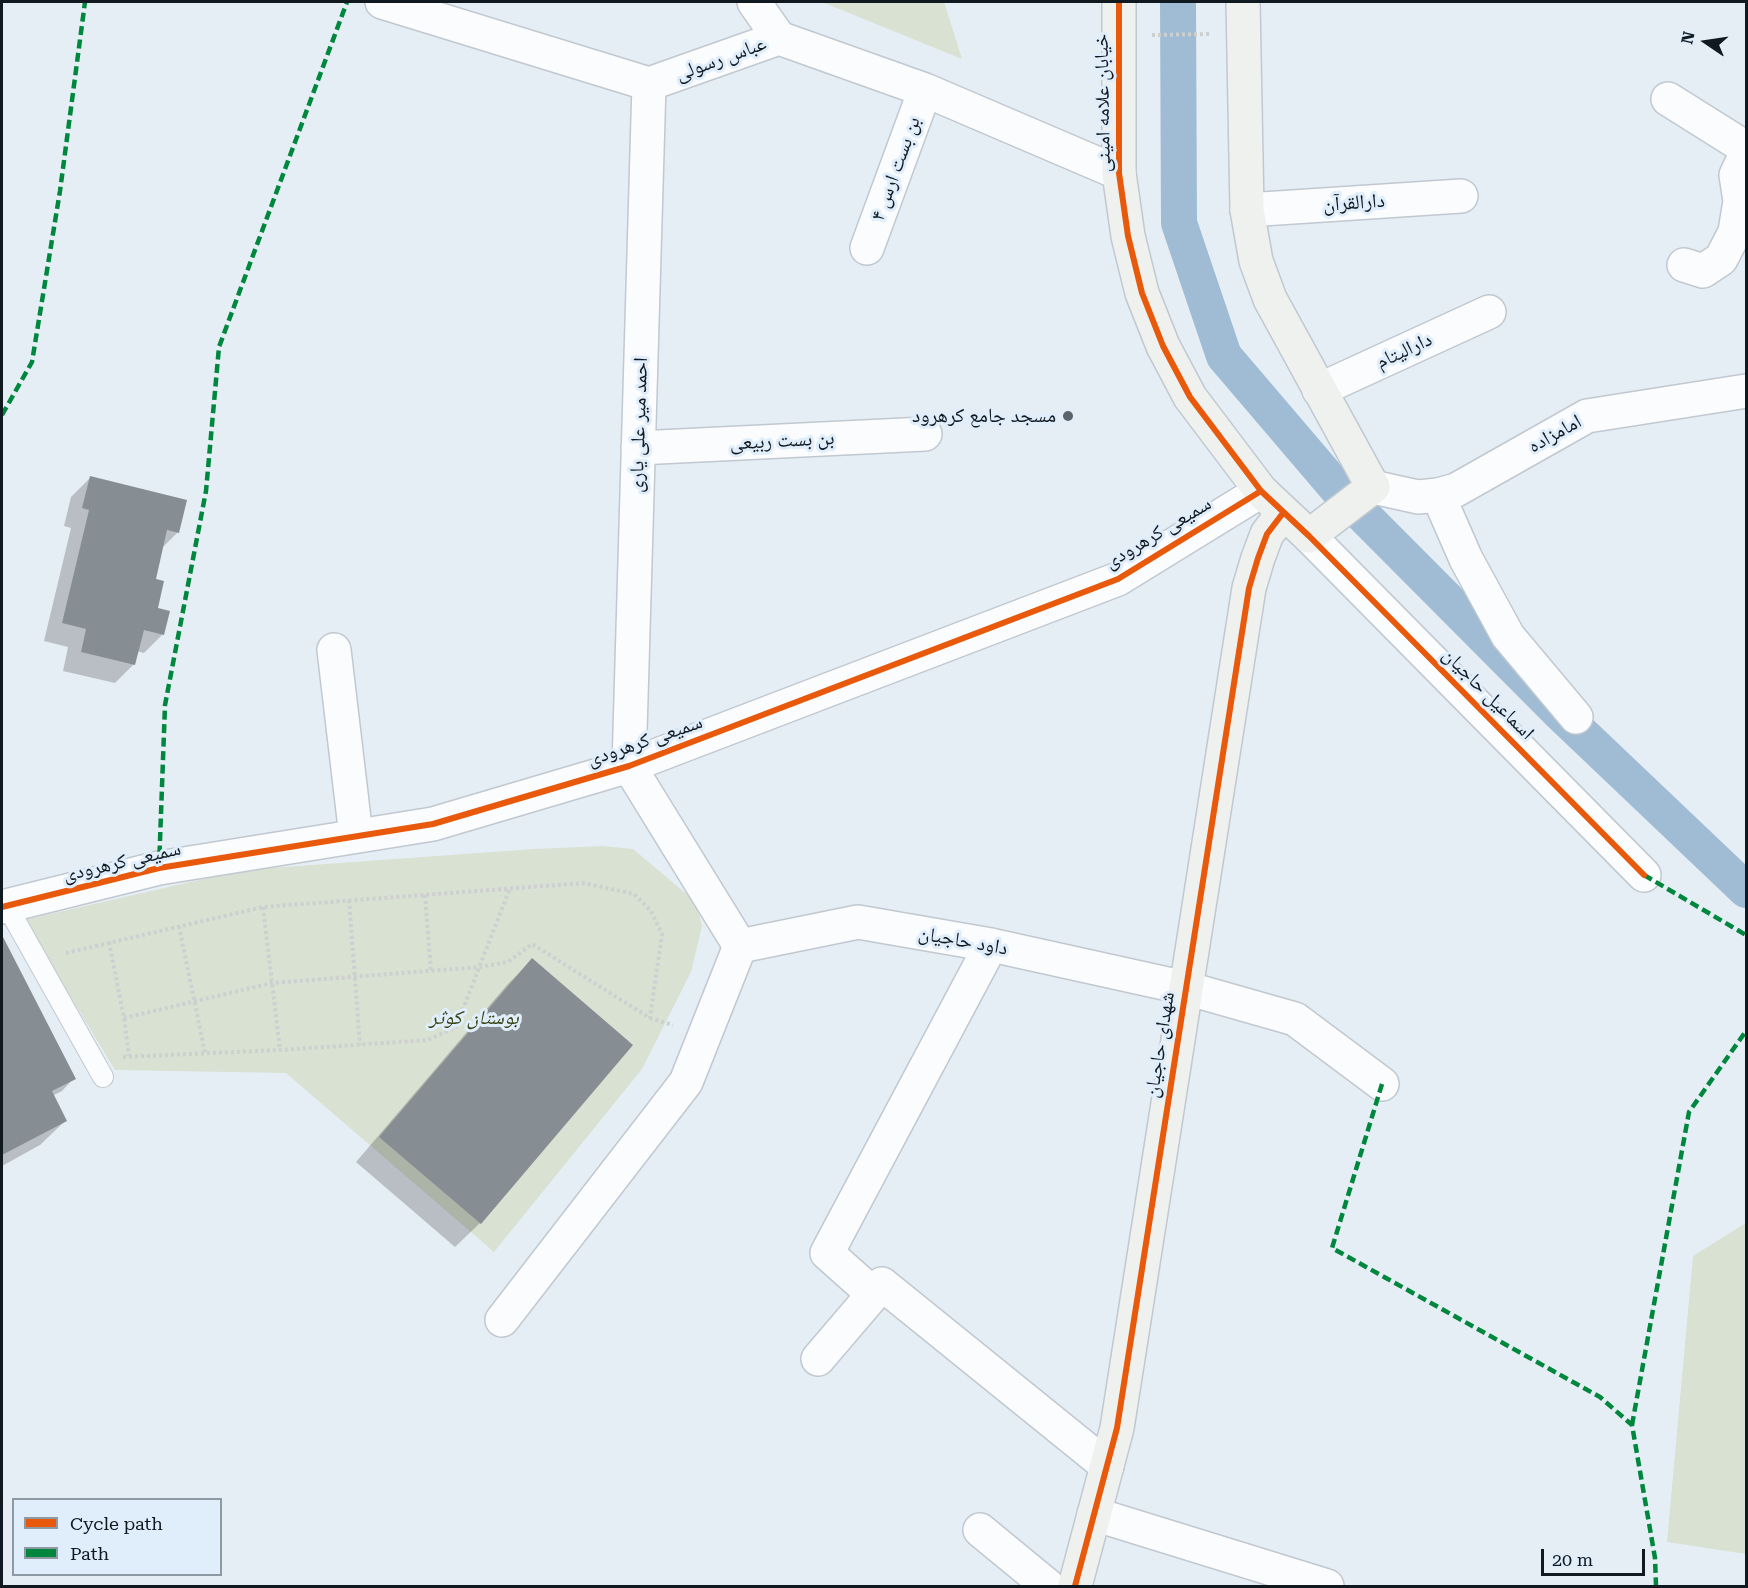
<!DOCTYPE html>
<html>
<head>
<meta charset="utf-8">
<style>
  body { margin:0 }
  #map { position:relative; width:1748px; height:1588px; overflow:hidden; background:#e6eef5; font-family:"Roboto Serif",serif }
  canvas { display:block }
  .frame { position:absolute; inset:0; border:3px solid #111920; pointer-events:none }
  .legend { position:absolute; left:12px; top:1498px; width:210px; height:78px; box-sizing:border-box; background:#e0eefb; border:2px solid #8d99a3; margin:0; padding:8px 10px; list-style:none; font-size:18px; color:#111920 }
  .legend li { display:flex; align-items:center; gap:12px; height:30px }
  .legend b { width:30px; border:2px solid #8d99a3 }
  .north { position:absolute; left:1676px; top:12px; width:60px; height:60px; -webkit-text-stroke:4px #e0eefb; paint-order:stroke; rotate:283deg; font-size:16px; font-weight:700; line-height:24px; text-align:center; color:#111920 }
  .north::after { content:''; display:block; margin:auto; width:21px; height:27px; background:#111920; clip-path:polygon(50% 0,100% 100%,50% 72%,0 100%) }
  .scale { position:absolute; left:1541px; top:1549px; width:104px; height:27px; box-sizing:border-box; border:3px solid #111920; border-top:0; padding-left:8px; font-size:18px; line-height:21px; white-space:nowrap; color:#111920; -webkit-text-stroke:4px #e0eefb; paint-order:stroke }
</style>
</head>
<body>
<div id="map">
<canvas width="1748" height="1588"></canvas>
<div class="frame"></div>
<ul class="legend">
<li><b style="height:8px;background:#e8590c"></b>Cycle path</li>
<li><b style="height:8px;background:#00873e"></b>Path</li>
</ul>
<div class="north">N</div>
<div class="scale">20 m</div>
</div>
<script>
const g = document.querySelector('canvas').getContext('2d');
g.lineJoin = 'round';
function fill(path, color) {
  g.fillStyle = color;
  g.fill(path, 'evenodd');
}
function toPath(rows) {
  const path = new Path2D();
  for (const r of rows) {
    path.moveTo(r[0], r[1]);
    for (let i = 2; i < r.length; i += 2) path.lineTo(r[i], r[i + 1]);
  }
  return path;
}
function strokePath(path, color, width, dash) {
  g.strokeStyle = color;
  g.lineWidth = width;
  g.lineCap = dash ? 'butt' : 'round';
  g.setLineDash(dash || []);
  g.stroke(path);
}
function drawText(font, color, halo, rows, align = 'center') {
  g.font = font + ' "Roboto Serif","Noto Naskh Arabic",serif';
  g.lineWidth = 6;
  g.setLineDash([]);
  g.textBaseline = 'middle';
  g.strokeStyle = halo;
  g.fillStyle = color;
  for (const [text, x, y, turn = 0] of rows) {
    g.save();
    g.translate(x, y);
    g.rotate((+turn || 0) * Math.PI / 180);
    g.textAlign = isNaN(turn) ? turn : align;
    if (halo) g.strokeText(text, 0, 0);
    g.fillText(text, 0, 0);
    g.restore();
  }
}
const green = toPath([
  [822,2,944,2,962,59],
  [602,846,633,849,696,902,702,926,691,972,642,1069,494,1252,286,1073,115,1070,24,920,243,870,534,849],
  [1746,1223,1746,1554,1667,1542,1693,1256]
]);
const shadow = toPath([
  [90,478,178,532,162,548,154,580,156,609,163,634,144,653,137,651,134,664,115,683,63,671,68,647,44,641,71,528,64,526,71,497],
  [2,938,74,1078,62,1091,52,1096,65,1121,40,1145,2,1166],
  [532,960,480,1223,455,1247,356,1162,507,985]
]);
const canal = toPath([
  [1178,2,1179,223,1224,356,1340,492,1561,714,1746,890]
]);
const building = toPath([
  [90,476,187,500,179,533,167,530,156,579,164,581,158,608,170,611,164,635,144,630,135,665,81,652,86,629,62,623,89,510,82,508],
  [2,935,76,1079,52,1091,67,1121,2,1155],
  [532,958,633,1045,481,1224,379,1137]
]);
const path = toPath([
  [1152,35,1211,34],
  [425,895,431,971],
  [349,900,360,1045],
  [263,907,280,1050],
  [179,926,205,1053],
  [109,942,124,1018,129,1056],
  [66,953,263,907,584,883,634,894,651,911,662,934,650,1018],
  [124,1018,272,983,480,967,508,962,532,944,650,1018,673,1025],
  [123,1057,280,1050,428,1040,456,1027,510,888]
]);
const lane = toPath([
  [7,906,103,1077]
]);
const street = toPath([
  [382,2,649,84,779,38,925,90,1119,173],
  [754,2,779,38],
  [649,84,629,766,740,946],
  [1668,99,1746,148],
  [1247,210,1461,196],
  [867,248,925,90],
  [1684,265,1703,271,1721,259,1735,232,1740,201,1736,175,1746,154],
  [1319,390,1489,312],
  [638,448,925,434],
  [1373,487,1418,497,1438,495,1456,490,1587,416,1746,391],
  [1438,495,1466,559,1508,636,1576,717],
  [1309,536,1644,875],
  [334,650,356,836],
  [2,907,159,868,433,824,629,766,1118,579,1261,491],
  [740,946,858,922,991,945,1186,988,1295,1019,1382,1084],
  [873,1294,827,1253,991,945],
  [502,1320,686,1082,740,946],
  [818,1359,882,1284,1107,1466],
  [1094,1514,1327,1586],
  [980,1530,1048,1586]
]);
const secondary = toPath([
  [1119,2,1119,173,1128,236,1142,293,1163,346,1190,397,1261,491,1309,536,1373,487,1270,299,1256,261,1247,210,1243,2],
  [1075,1586,1117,1428,1249,588,1258,558,1267,534,1283,513]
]);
const quiet = toPath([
  [2,415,32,362,60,191,85,2],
  [159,868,165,705,206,491,219,347,347,2],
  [1644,875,1746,935],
  [1382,1084,1332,1248,1600,1397,1632,1425,1655,1558,1656,1586],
  [1632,1425,1689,1112,1746,1031]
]);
const cycleway = toPath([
  [1119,2,1119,173,1128,236,1142,293,1163,346,1190,397,1261,491,1309,536,1644,875],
  [2,907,159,868,433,824,629,766,1118,579,1261,491],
  [1075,1586,1117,1428,1249,588,1258,558,1267,534,1283,513]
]);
const markers = [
  [1068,416,6,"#5c646b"]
];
const streetNames = [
  ["عباس رسولی",721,59,-20],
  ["خیابان علامه امینی",1103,103,-91],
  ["بن بست ارس ۴",896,169,-70],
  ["دارالقرآن",1354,203,-4],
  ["دارالیتام",1404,351,-25],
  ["احمد میر علی یاری",639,425,-88],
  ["امامزاده",1555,434,-29],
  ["بن بست ربیعی",782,441,-3],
  ["سمیعی کرهرودی",1158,533,-31],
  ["اسماعیل حاجیان",1488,694,45],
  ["سمیعی کرهرودی",645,741,-19],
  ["سمیعی کرهرودی",122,862,-13],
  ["داود حاجیان",963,941,10],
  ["شهدای حاجیان",1160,1045,-81]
];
const poiNames = [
  ["مسجد جامع کرهرود",1056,416]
];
const parkNames = [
  ["بوستان کوثر",474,1018]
];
fill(green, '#d8e1d2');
fill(shadow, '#0003');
strokePath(canal, '#9fbcd4', 36);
fill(building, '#868e94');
strokePath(lane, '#c1c8cf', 22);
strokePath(street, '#c1c8cf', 36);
strokePath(secondary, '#c1c8cf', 36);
strokePath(path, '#cdcfd1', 4, [3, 3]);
strokePath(lane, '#fbfcfe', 20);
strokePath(street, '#fbfcfe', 33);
strokePath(secondary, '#eef1ee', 33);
strokePath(quiet, '#00873e', 4.5, [9, 4.5]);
strokePath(cycleway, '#e8590c', 6);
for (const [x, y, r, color] of markers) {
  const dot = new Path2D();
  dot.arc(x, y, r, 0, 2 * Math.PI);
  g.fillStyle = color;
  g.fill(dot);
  strokePath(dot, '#e0eefb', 2);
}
drawText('20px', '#111920', '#e0eefb', streetNames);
drawText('20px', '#111920', '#e0eefb', poiNames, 'right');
drawText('italic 20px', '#384312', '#e0eefb', parkNames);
</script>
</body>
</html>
